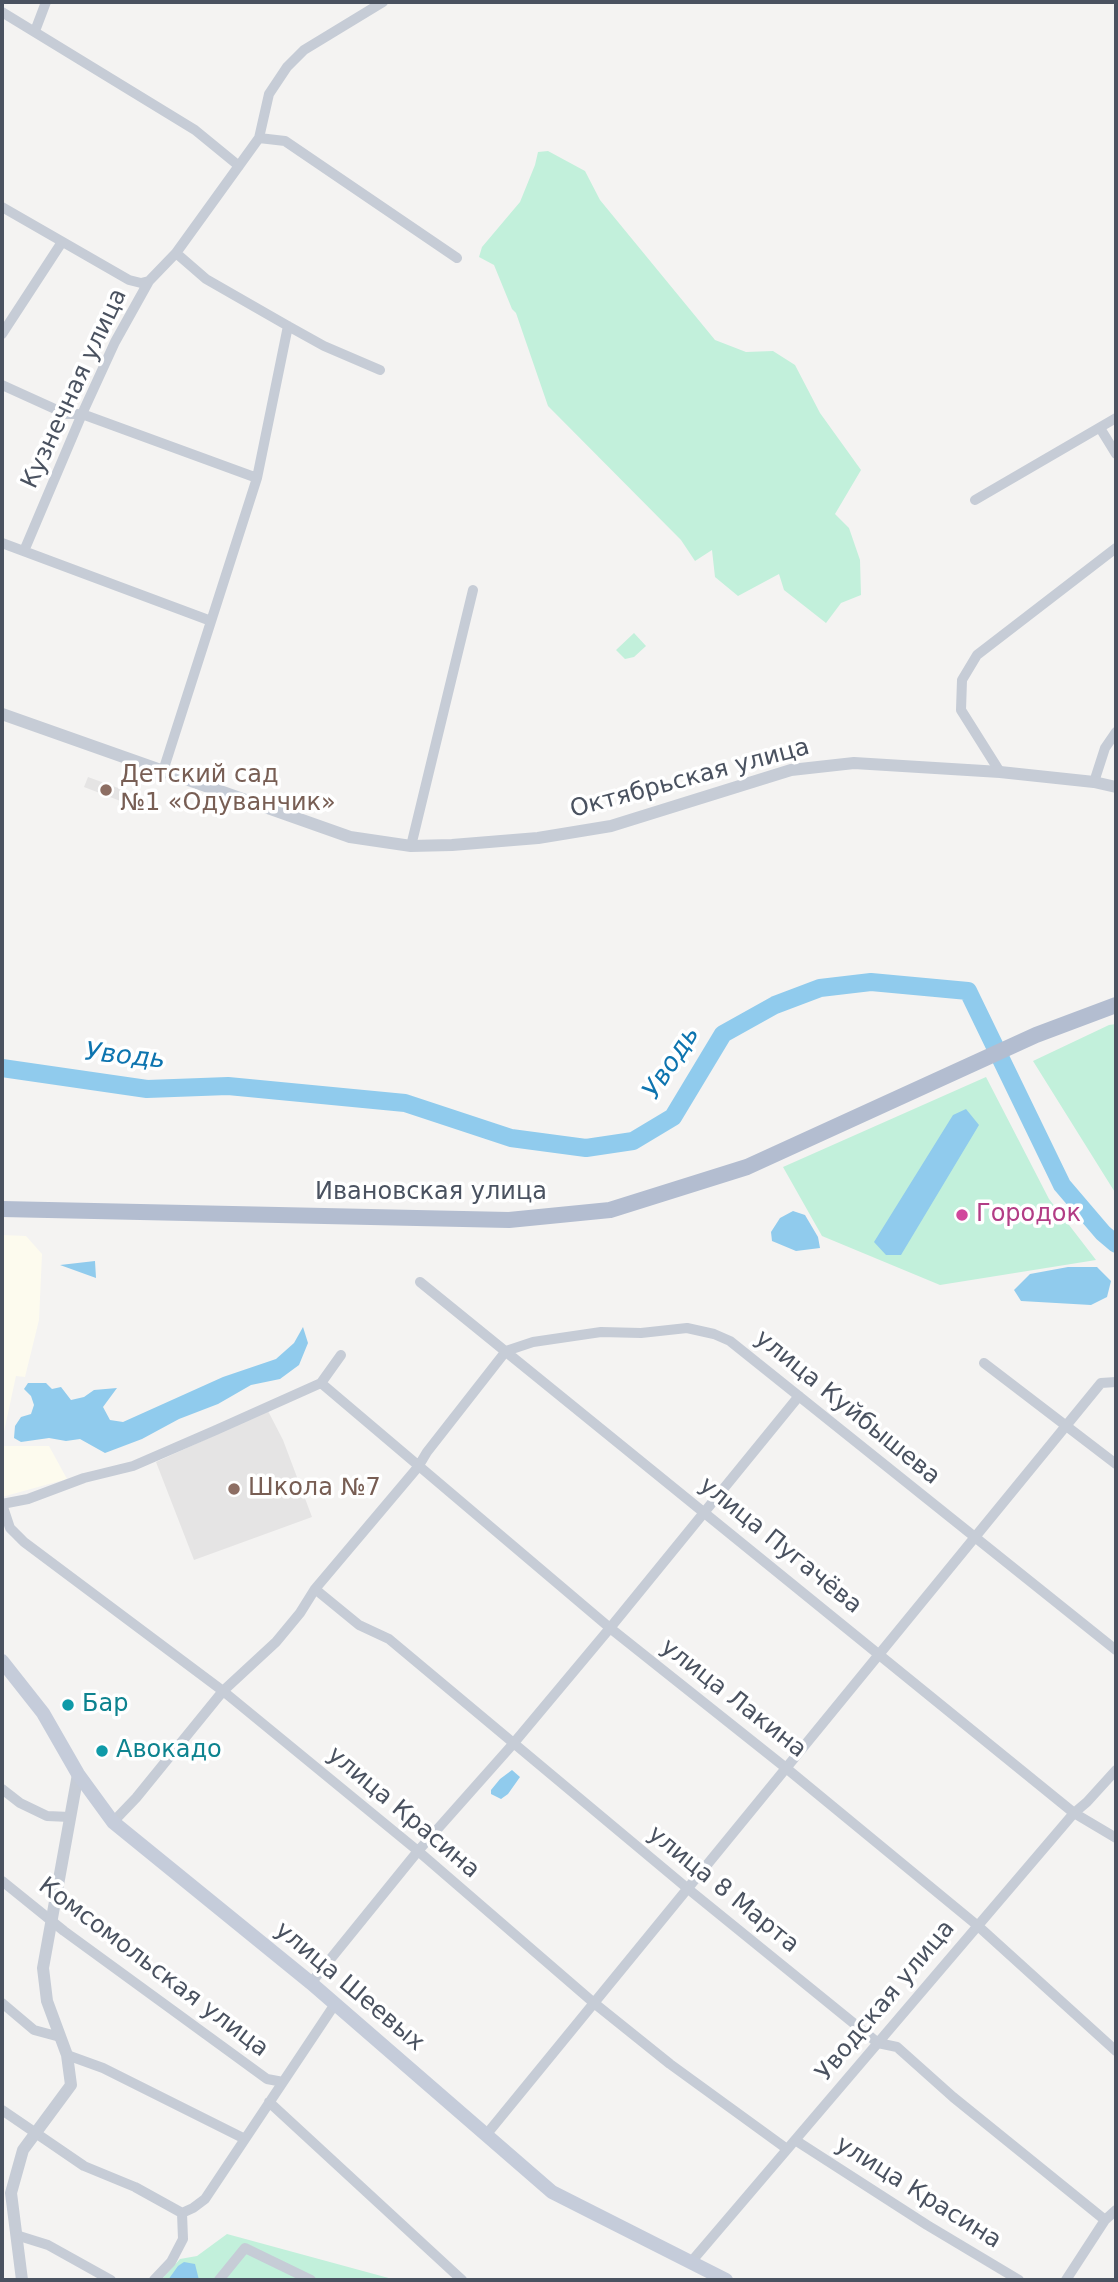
<!DOCTYPE html>
<html>
<head>
<meta charset="utf-8">
<style>
  body { margin:0 }
  #map { position:relative; width:1118px; height:2282px; overflow:hidden; background:#f4f3f2; font-family:"DejaVu Sans",sans-serif }
  canvas { display:block }
  .frame { position:absolute; inset:0; border:4px solid #4a5260; pointer-events:none }
</style>
</head>
<body>
<div id="map">
<canvas width="1118" height="2282"></canvas>
<div class="frame"></div>
</div>
<script>
const g = document.querySelector('canvas').getContext('2d');
g.lineJoin = 'round';
function fill(path, color) {
  g.fillStyle = color;
  g.fill(path, 'evenodd');
}
function toPath(rows) {
  const path = new Path2D();
  for (const r of rows) {
    path.moveTo(r[0], r[1]);
    for (let i = 2; i < r.length; i += 2) path.lineTo(r[i], r[i + 1]);
  }
  return path;
}
function strokePath(path, color, width, dash) {
  g.strokeStyle = color;
  g.lineWidth = width;
  g.lineCap = dash ? 'butt' : 'round';
  g.setLineDash(dash || []);
  g.stroke(path);
}
function drawText(font, color, halo, rows, align = 'center') {
  g.font = font + ' "DejaVu Sans",sans-serif';
  g.lineWidth = 7;
  g.setLineDash([]);
  g.textBaseline = 'middle';
  g.strokeStyle = halo;
  g.fillStyle = color;
  for (const [text, x, y, turn = 0] of rows) {
    g.save();
    g.translate(x, y);
    g.rotate((+turn || 0) * Math.PI / 180);
    g.textAlign = isNaN(turn) ? turn : align;
    if (halo) g.strokeText(text, 0, 0);
    g.fillText(text, 0, 0);
    g.restore();
  }
}
const commercial = toPath([
  [2,1235,26,1236,42,1254,39,1320,25,1377,16,1376,2,1441],
  [2,1446,49,1446,67,1479,2,1497]
]);
const education = toPath([
  [88,777,129,792,128,796,139,800,136,807,84,787],
  [268,1411,283,1440,312,1517,194,1560,156,1462]
]);
const green = toPath([
  [548,151,585,171,600,200,715,340,746,352,773,351,795,365,820,413,861,470,835,514,849,528,860,560,861,595,841,603,826,623,784,590,779,574,738,596,715,577,712,550,695,561,681,540,548,406,516,313,512,309,494,265,479,257,482,247,520,202,535,165,538,152],
  [634,633,646,646,634,657,625,659,616,650],
  [1116,1024,1116,1194,1033,1061,1109,1025],
  [986,1077,1049,1199,1096,1260,940,1285,822,1236,783,1167],
  [227,2234,396,2280,161,2280,180,2259,197,2256]
]);
const water = toPath([
  [966,1109,979,1125,901,1255,886,1255,874,1242,953,1115],
  [793,1211,805,1215,818,1237,820,1248,796,1251,772,1241,771,1232,780,1218],
  [95,1261,96,1278,60,1265],
  [1068,1267,1097,1267,1111,1281,1107,1297,1091,1305,1021,1301,1014,1290,1030,1274],
  [303,1327,308,1343,299,1365,280,1379,251,1385,218,1404,179,1419,142,1439,105,1453,80,1439,66,1441,49,1438,21,1442,14,1438,15,1426,21,1417,31,1414,34,1405,31,1396,24,1389,28,1383,46,1383,52,1389,61,1387,71,1400,84,1397,94,1390,117,1388,103,1407,110,1420,123,1422,223,1377,276,1359,294,1343],
  [512,1770,520,1777,508,1794,501,1799,491,1794,491,1790,500,1779],
  [184,2262,195,2264,199,2280,168,2280,178,2266]
]);
const river = toPath([
  [2,1068,147,1089,228,1086,405,1103,511,1138,586,1148,633,1141,673,1117,723,1034,775,1005,820,988,871,982,968,991,1062,1185,1103,1233,1116,1244]
]);
const minor = toPath([
  [2,12,195,130,239,166],
  [35,31,46,2],
  [259,138,285,141,457,258],
  [2,207,129,280,141,283,149,281],
  [176,253,206,279,288,326,324,346,380,370],
  [2,334,62,242],
  [2,385,66,414,82,414,257,478],
  [1100,428,1116,454],
  [975,500,1116,418],
  [2,543,211,621],
  [24,551,82,414,115,342,149,281,176,253,259,138,269,94,287,67,304,50,383,2],
  [163,771,257,478,288,326],
  [1000,772,961,710,962,680,977,655,1116,548],
  [1094,782,1105,748,1116,732],
  [411,846,473,590],
  [420,1282,1074,1813,1116,1838],
  [341,1355,321,1383,216,1430,133,1466,84,1478,28,1499,2,1504,10,1528,24,1542,223,1691,418,1851,594,2003,670,2064,787,2149],
  [984,1363,1116,1464],
  [321,1383,610,1628,786,1768,978,1926,1116,2051],
  [315,1589,359,1625,389,1639,687,1888,878,2043,897,2047,953,2097,1105,2220],
  [2,1789,20,1803,47,1816,70,1817],
  [113,1822,136,1798,223,1691,276,1642,300,1613,315,1589,418,1467,427,1452,506,1351,533,1342,601,1332,641,1333,687,1328,714,1334,730,1341,1116,1650],
  [2,1881,64,1931,267,2079,283,2082],
  [311,1983,418,1851,513,1744,610,1628,799,1396],
  [2,2003,34,2030,60,2037],
  [67,2055,103,2068,245,2139],
  [269,2102,462,2280],
  [2,2110,84,2166,135,2187,182,2213],
  [486,2135,1101,1383,1116,1382],
  [795,2140,927,2225,1019,2280],
  [182,2213,193,2208,205,2199,335,2004],
  [16,2235,48,2245,111,2280],
  [691,2262,1074,1813,1087,1802,1116,1770],
  [154,2280,171,2262,183,2239,182,2213],
  [219,2280,245,2248,311,2280],
  [1066,2280,1105,2220,1116,2210]
]);
const tertiary = toPath([
  [2,714,350,837,411,846,452,845,538,838,611,826,791,770,854,763,1000,772,1094,782,1116,787],
  [22,2280,11,2193,23,2150,71,2085,67,2055,47,2001,43,1968,78,1774]
]);
const secondary = toPath([
  [2,1661,43,1713,78,1774,113,1822,311,1983,552,2192,726,2280]
]);
const primary = toPath([
  [2,1209,509,1220,610,1210,747,1167,1036,1035,1116,1005]
]);
const markers = [
  [106,790,7,"#8d6e63"],
  [962,1215,7,"#d1479c"],
  [234,1489,7,"#8d6e63"],
  [68,1705,7,"#0f9aa8"],
  [102,1751,7,"#0f9aa8"]
];
const streetNames = [
  ["Кузнечная улица",75,389,-65],
  ["Октябрьская улица",690,779,-15],
  ["Ивановская улица",431,1193],
  ["улица Куйбышева",847,1408,39],
  ["улица Пугачёва",780,1546,39],
  ["улица Лакина",733,1699,38],
  ["улица Красина",403,1813,40],
  ["улица 8 Марта",723,1890,39],
  ["Комсомольская улица",153,1968,37],
  ["улица Шеевых",349,1987,40],
  ["Уводская улица",886,2001,-50],
  ["улица Красина",918,2193,32]
];
const educationNames = [
  ["Детский сад",120,776],
  ["№1 «Одуванчик»",120,804],
  ["Школа №7",248,1489]
];
const hotelNames = [
  ["Городок",976,1215]
];
const cultureNames = [
  ["Бар",82,1705],
  ["Авокадо",116,1751]
];
const waterNames = [
  ["Уводь",125,1057,6],
  ["Уводь",672,1063,-57]
];
fill(commercial, '#fdfbee');
fill(education, '#e5e4e4');
fill(green, '#c2f0db');
fill(water, '#90cbed');
strokePath(river, '#90cbed', 18);
strokePath(minor, '#c6ccd6', 10);
strokePath(tertiary, '#c6ccd6', 12);
strokePath(secondary, '#c5ccda', 14);
strokePath(primary, '#b3bdd0', 16);
for (const [x, y, r, color] of markers) {
  const dot = new Path2D();
  dot.arc(x, y, r, 0, 2 * Math.PI);
  g.fillStyle = color;
  g.fill(dot);
  strokePath(dot, '#fff', 2.5);
}
drawText('24px', '#4a5260', '#fff', streetNames);
drawText('24px', '#785e54', '#fff', educationNames, 'left');
drawText('24px', '#b23c85', '#fff', hotelNames, 'left');
drawText('24px', '#0d838f', '#fff', cultureNames, 'left');
drawText('italic 26px', '#0d74af', '#fff', waterNames);
</script>
</body>
</html>
